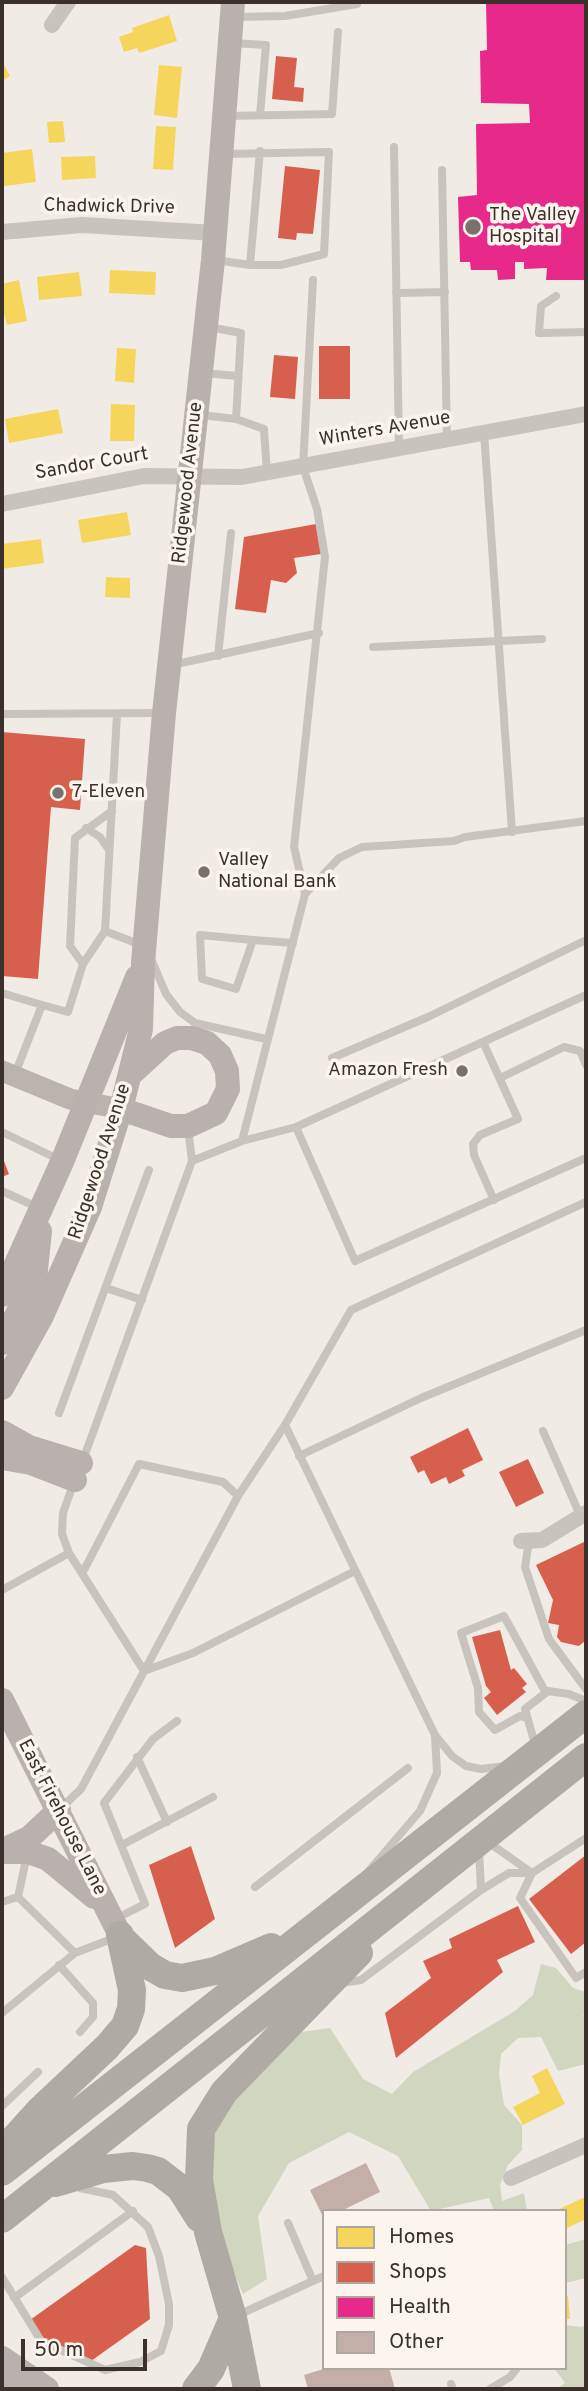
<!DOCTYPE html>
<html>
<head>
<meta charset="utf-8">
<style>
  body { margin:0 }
  #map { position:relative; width:588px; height:2391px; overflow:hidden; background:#f0ebe5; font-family:Overpass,sans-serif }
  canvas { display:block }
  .frame { position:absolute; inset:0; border:4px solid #3b302b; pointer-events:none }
  .legend { position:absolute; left:322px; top:2209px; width:245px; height:161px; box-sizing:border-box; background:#fbf5ee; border:2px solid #aea6a0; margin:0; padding:9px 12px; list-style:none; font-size:21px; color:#3b302b }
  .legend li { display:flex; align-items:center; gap:14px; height:35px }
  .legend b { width:35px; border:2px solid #aea6a0 }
  .scale { position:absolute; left:21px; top:2339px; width:126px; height:32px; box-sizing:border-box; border:4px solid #3b302b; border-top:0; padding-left:9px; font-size:21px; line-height:24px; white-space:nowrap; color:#3b302b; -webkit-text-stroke:5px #fbf5ee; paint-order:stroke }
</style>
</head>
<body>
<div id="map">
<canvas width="588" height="2391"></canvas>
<div class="frame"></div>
<ul class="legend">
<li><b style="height:19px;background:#f6d55c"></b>Homes</li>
<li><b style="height:19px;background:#d6604d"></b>Shops</li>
<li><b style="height:19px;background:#e7298a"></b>Health</li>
<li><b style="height:19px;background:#c3afa7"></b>Other</li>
</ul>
<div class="scale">50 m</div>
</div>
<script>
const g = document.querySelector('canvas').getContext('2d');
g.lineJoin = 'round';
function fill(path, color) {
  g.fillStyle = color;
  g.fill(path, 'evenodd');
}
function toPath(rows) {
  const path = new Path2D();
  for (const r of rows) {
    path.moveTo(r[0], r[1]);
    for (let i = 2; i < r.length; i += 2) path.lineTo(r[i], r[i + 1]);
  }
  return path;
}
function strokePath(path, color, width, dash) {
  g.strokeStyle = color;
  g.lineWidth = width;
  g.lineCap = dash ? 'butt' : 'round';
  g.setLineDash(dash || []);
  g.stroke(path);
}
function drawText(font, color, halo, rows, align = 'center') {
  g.font = font + ' Overpass,sans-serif';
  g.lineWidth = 7;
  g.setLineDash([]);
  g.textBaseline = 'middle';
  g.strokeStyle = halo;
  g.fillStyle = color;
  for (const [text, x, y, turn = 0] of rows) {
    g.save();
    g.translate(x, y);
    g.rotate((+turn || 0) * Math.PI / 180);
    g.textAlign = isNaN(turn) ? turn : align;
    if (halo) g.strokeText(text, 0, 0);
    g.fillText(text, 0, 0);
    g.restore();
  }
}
const green = toPath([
  [541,1964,556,1968,573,1988,586,1992,586,2014,583,2015,586,2019,586,2064,558,2071,541,2037,518,2038,501,2054,499,2074,504,2105,522,2125,522,2150,508,2165,500,2185,502,2201,524,2193,527,2211,494,2211,489,2198,431,2211,398,2156,349,2132,289,2163,258,2216,267,2279,243,2294,229,2261,212,2186,210,2149,217,2113,294,2033,330,2028,363,2079,392,2094,413,2072,515,2011,533,1995],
  [586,2239,586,2278,565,2283,565,2245],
  [586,2324,586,2389,557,2389,565,2383,554,2368,565,2368,565,2325,582,2327]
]);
const homes = toPath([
  [169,15,177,41,139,53,137,48,124,52,119,37,133,32,132,28],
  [2,61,10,76,2,81],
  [159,65,182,67,177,118,154,115],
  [63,121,65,142,49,143,47,122],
  [156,126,176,127,173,170,153,169],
  [32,149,36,182,4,186,2,153],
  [95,156,96,178,62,180,61,157],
  [110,270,156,272,155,295,109,293],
  [79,272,82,296,39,300,37,277],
  [19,280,27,321,7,325,2,306,2,284],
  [117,348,136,349,134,383,115,381],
  [111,404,135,405,134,441,110,441],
  [58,409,63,433,9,443,5,419],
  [127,512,131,535,82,543,78,520],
  [41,539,44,563,2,569,2,544],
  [106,577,130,578,130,598,105,597],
  [547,2068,565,2104,523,2125,513,2107,540,2093,532,2076],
  [585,2197,586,2219,565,2229,565,2211,555,2211],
  [565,2296,568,2296,570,2319,565,2319]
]);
const shops = toPath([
  [276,56,297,58,294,87,304,88,303,102,272,99],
  [285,166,320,170,313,234,297,233,296,240,278,238],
  [319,346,350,346,350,399,319,399],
  [274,355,298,357,295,399,270,397],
  [316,524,321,554,294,558,297,573,286,583,271,580,266,613,235,609,244,537],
  [2,732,85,739,80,810,51,807,38,979,2,976],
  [2,1156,9,1174,2,1177],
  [468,1428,483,1460,462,1470,465,1476,449,1484,446,1477,431,1484,424,1470,418,1473,410,1457],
  [528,1459,544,1493,516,1507,499,1472],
  [586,1541,586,1640,579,1646,561,1642,557,1637,559,1625,548,1623,553,1600,536,1565],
  [500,1630,511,1670,514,1668,527,1684,522,1688,526,1692,497,1715,484,1698,491,1692,486,1686,472,1637],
  [191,1846,215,1919,175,1948,149,1865],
  [586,1855,586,1942,571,1954,529,1899],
  [518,1906,535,1942,497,1960,503,1972,396,2058,385,2013,431,1978,423,1961,452,1948,449,1939],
  [135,2245,146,2248,150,2319,91,2361,45,2340,30,2320]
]);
const health = toPath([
  [586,2,586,280,546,280,547,268,524,269,524,262,515,262,515,279,498,280,497,270,471,270,470,262,460,262,458,197,477,195,476,124,530,123,529,104,481,103,480,51,487,50,486,3]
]);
const building = toPath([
  [366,2163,380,2192,341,2211,324,2211,324,2219,310,2190],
  [327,2368,389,2368,395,2389,308,2389,304,2375]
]);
const lane = toPath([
  [235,17,285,16,357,4],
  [232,43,266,45,260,115],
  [228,116,332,114,338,32],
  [394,147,399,449],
  [442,170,447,440],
  [216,260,250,265,281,265,324,254,329,152,225,154],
  [250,265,260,151],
  [396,293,445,292],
  [556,296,541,306,539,333,586,332],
  [209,327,241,333,236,419,264,429,267,473],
  [203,373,238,376],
  [201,415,236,419],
  [484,433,512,832],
  [373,647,542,639],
  [218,656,231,533],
  [172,665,319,633],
  [2,714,161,713],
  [86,828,100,837,109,850],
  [305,894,339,858,362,847,454,841,465,837,586,821],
  [105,931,141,945],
  [253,940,236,989,202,979,200,935,253,940,293,943],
  [152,961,166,994,180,1012,195,1023,266,1039],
  [83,964,70,946,75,838,112,811],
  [2,993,42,1005,15,1074],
  [42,1005,68,1012,83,964,105,931,117,714],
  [483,1042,518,1119,480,1135,473,1144,474,1155,494,1200],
  [332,1058,428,1017,586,940],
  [500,1078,564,1047,580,1051,586,1065],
  [296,1127,355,1261,586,1158],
  [2,1132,60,1160],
  [242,1141,296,1127,586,995],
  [192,1161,242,1141,305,894,294,847,325,557,317,509,303,467,313,280],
  [2,1191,39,1208],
  [106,1288,142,1300],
  [59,1413,149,1170],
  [285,1425,435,1735,452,1756,466,1766,481,1769,505,1766],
  [543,1431,580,1515],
  [299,1456,421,1398,586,1330],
  [83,1460,192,1161,188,1128],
  [74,1482,63,1513,62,1534,69,1553,144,1671,193,1653,355,1571],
  [529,1541,525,1567,549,1639,586,1689],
  [83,1572,139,1464,223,1482,238,1496],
  [2,1590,69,1553],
  [527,1718,520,1716,495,1730,479,1712,478,1688,461,1633,504,1616,546,1693],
  [536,1748,525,1709,548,1691,569,1694,586,1701],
  [137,1757,167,1822],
  [61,1808,81,1789,238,1496,285,1425,351,1310,586,1202],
  [586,1838,532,1873,520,1898,576,1978,586,1972],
  [488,1842,532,1873],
  [122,1845,213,1797],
  [367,1873,420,1811,437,1773,435,1735],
  [255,1887,408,1768],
  [481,1890,509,1873,532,1873],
  [18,1897,75,1953],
  [2,1902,18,1897,27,1855],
  [115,1919,145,1904,104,1803,153,1739,177,1721],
  [59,1965,93,2003,93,2017,80,2032],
  [341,1983,361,1980,481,1890,479,1849],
  [2,2013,75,1953,114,1938],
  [2,2106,38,2072],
  [288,2223,313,2281],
  [2,2277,41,2341,105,2370,140,2362,161,2351,169,2325,169,2304,159,2256,148,2227,113,2195,80,2188],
  [14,2298,133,2211],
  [238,2315,324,2276],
  [451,2384,453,2389],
  [490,2389,510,2377,517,2368]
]);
const street = toPath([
  [52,25,68,2],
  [2,232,82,225,215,233],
  [2,504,144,476,242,477,586,414],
  [521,1541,542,1540,586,1513],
  [511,2178,586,2145]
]);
const secondary = toPath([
  [2,1071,70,1099,121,1109]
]);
const primary = toPath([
  [121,1109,171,1126,188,1126,216,1113,228,1089,227,1071,220,1055,207,1043,192,1038,177,1038,165,1043,130,1075],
  [2,1295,62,1162,137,977],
  [2,1343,35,1279,40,1231],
  [2,1388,42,1316,90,1207,121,1109,141,1029,143,963,164,713,213,260,233,2],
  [2,1432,29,1447,81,1463],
  [2,1458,31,1463,75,1480],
  [2,1700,120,1935],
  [3,1850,29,1838,59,1810],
  [2,1852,28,1852,48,1859,94,1897],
  [2,2358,47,2389],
  [2,2381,13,2389]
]);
const highway = toPath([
  [122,1939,151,1967,165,1975,182,1978,215,1971,271,1947],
  [2,2152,40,2110,107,2047,125,2026,131,2009,132,1990,120,1935],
  [2,2172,586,1714],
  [55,2183,103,2169,133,2166,147,2168,158,2171,180,2188,199,2218],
  [2,2219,586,1757],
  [196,2389,211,2369,233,2318],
  [247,2389,233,2318,208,2232,199,2180,201,2129,224,2092,359,1953]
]);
const markers = [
  [473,227,9,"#7a716c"],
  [58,793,7,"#7a716c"],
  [204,872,7,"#7a716c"],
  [462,1071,7,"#7a716c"]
];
const streetNames = [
  ["Chadwick Drive",109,208,1],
  ["Winters Avenue",385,430,-10],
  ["Sandor Court",92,465,-10],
  ["Ridgewood Avenue",189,483,-84],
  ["Ridgewood Avenue",101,1162,-72],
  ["East Firehouse Lane",61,1818,63]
];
const poiNames = [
  ["The Valley",489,216],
  ["Hospital",489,238],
  ["7-Eleven",72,793],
  ["Valley",218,861],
  ["National Bank",218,883],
  ["Amazon Fresh",448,1071,"right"]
];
fill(green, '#d1d6bf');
fill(homes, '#f6d55c');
fill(shops, '#d6604d');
fill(health, '#e7298a');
fill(building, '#c3afa7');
strokePath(lane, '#c9c3be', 8);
strokePath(street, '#c9c3be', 16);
strokePath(secondary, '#bab3ae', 21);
strokePath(primary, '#b8b1ad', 24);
strokePath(highway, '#afaaa4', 28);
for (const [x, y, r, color] of markers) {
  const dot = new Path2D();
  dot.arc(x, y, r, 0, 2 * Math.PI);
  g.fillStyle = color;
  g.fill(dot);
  strokePath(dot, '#fbf5ee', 2.5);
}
drawText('19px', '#3b302b', '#fbf5ee', streetNames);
drawText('19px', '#3b302b', '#fbf5ee', poiNames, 'left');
</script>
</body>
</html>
